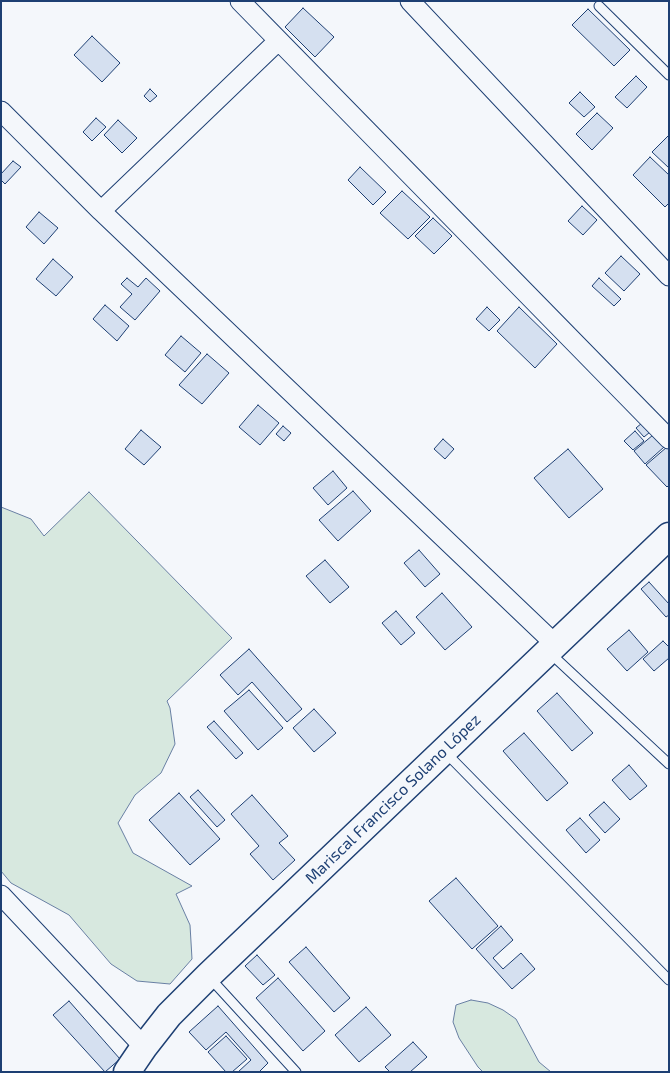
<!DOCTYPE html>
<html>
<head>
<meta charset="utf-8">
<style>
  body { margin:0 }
  #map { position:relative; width:670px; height:1073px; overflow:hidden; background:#f4f7fb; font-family:"Exo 2",sans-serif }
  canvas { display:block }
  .frame { position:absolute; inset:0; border:2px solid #1d3f73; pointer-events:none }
</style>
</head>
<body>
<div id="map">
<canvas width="670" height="1073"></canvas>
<div class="frame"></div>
</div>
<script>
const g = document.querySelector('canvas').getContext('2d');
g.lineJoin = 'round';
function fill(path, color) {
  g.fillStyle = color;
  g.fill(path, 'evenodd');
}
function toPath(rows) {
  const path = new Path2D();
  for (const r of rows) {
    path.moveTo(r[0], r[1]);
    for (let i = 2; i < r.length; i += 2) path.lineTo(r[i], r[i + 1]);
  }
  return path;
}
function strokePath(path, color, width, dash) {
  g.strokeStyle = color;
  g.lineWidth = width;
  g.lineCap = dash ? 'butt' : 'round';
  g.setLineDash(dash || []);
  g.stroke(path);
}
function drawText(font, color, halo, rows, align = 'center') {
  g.font = font + ' "Exo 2",sans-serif';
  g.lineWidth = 4;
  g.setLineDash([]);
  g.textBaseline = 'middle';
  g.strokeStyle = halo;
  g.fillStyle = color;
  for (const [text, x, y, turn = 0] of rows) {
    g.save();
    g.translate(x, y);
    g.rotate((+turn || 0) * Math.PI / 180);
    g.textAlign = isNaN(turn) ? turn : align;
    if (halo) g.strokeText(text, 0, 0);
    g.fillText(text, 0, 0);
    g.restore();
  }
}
const green = toPath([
  [89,492,232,638,167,701,170,708,175,744,161,773,135,795,118,823,133,853,192,886,176,894,190,925,192,959,170,984,137,981,111,964,69,915,11,883,1,871,1,507,31,519,44,536,89,492],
  [471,1000,488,1003,503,1010,516,1019,539,1062,551,1072,483,1072,478,1067,459,1038,453,1022,456,1005,471,1000]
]);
const building = toPath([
  [303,8,334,37,315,57,285,27,303,8],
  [588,9,630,50,614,66,572,25,588,9],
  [92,36,120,63,102,82,74,55,92,36],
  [636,76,647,87,627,108,615,97,636,76],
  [150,89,157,96,150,102,144,96,150,89],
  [580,92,595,107,584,117,569,103,580,92],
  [597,113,613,128,592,150,576,134,597,113],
  [96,118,106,127,92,141,83,132,96,118],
  [118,120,137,138,122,153,104,135,118,120],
  [669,135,669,168,652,152,669,135],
  [650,157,669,175,669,203,665,207,633,175,650,157],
  [13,161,21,167,5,184,1,180,1,174,13,161],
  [360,167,386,192,373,205,348,180,360,167],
  [402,191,430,217,408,239,380,213,402,191],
  [582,206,597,220,583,235,568,221,582,206],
  [39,212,58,228,44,244,26,227,39,212],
  [433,218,452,236,434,254,415,236,433,218],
  [621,256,640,274,624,291,605,273,621,256],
  [53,259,73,277,56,296,36,279,53,259],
  [127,278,138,287,146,278,160,291,135,320,120,307,132,294,121,284,127,278],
  [599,278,621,299,614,306,592,286,599,278],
  [105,305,129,326,117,341,93,319,105,305],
  [487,307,500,320,489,331,476,319,487,307],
  [519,307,557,344,535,368,497,331,519,307],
  [181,336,201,353,185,372,165,355,181,336],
  [207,354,229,373,202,404,179,385,207,354],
  [258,405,279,423,260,445,239,427,258,405],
  [642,423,650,432,644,437,636,428,642,423],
  [283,426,291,433,284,441,276,434,283,426],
  [141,430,161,447,144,465,125,449,141,430],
  [635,431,644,441,633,450,624,441,635,431],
  [653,435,664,447,645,464,634,451,653,435],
  [443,439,454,449,445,459,434,449,443,439],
  [667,447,669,449,669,485,667,487,646,465,667,447],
  [568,449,603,489,569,518,534,478,568,449],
  [333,471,347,488,328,505,313,488,333,471],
  [353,491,371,511,338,541,319,520,353,491],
  [419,550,440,574,425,587,404,563,419,550],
  [325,560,349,587,330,603,306,576,325,560],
  [649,582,669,604,669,615,666,617,641,589,649,582],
  [442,593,472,627,445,650,416,617,442,593],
  [396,611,415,633,401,645,382,623,396,611],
  [629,630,648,652,627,671,607,649,629,630],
  [663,641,669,647,669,658,654,671,643,659,663,641],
  [249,649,302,709,287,722,252,682,238,695,220,675,249,649],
  [249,690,283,728,258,750,224,711,249,690],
  [557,693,593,733,572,751,537,711,557,693],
  [314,709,336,733,314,752,293,728,314,709],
  [214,721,243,753,236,759,207,727,214,721],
  [524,733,568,783,547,801,503,751,524,733],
  [629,765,647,786,630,800,612,780,629,765],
  [198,790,225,820,217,827,190,797,198,790],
  [179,793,220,839,190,865,149,820,179,793],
  [252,795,288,836,279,843,295,860,273,880,250,854,259,846,231,814,252,795],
  [604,802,620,819,605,833,589,815,604,802],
  [580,818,600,840,586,853,566,830,580,818],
  [456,878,498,926,472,949,429,901,456,878],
  [501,926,513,940,493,958,503,969,521,953,535,969,512,989,476,949,501,926],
  [306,947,350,998,334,1012,289,962,306,947],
  [257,955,275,975,263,985,245,966,257,955],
  [278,978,325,1031,303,1051,256,998,278,978],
  [69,1001,120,1059,105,1072,53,1015,69,1001],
  [218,1006,268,1063,259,1072,238,1072,251,1060,226,1032,206,1050,189,1032,218,1006],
  [366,1007,391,1035,359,1062,335,1035,366,1007],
  [226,1036,247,1059,232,1072,226,1072,208,1052,226,1036],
  [413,1042,427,1057,410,1072,390,1072,385,1067,413,1042]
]);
const lane = toPath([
  [599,6,669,75],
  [550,653,669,764],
  [446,753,669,980],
  [210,978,296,1072]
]);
const street = toPath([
  [240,1,669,439],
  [410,1,669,276],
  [1,111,101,211,555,644],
  [101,211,278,41],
  [1,895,144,1047]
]);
const secondary = toPath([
  [127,1072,144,1047,169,1015,208,976,669,536]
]);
const streetNames = [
  ["Mariscal Francisco Solano López",393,799,-44]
];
fill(green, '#d7e8df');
strokePath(green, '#687fa3', 1);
fill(building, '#d5e0f0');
strokePath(building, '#1d3f73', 1);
strokePath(lane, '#1d3f73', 11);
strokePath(street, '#1d3f73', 21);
strokePath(secondary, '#1d3f73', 29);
strokePath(lane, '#f4f7fb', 9);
strokePath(street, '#f4f7fb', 19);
strokePath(secondary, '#f4f7fb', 26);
drawText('16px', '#1d3f73', '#f4f7fb', streetNames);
</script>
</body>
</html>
